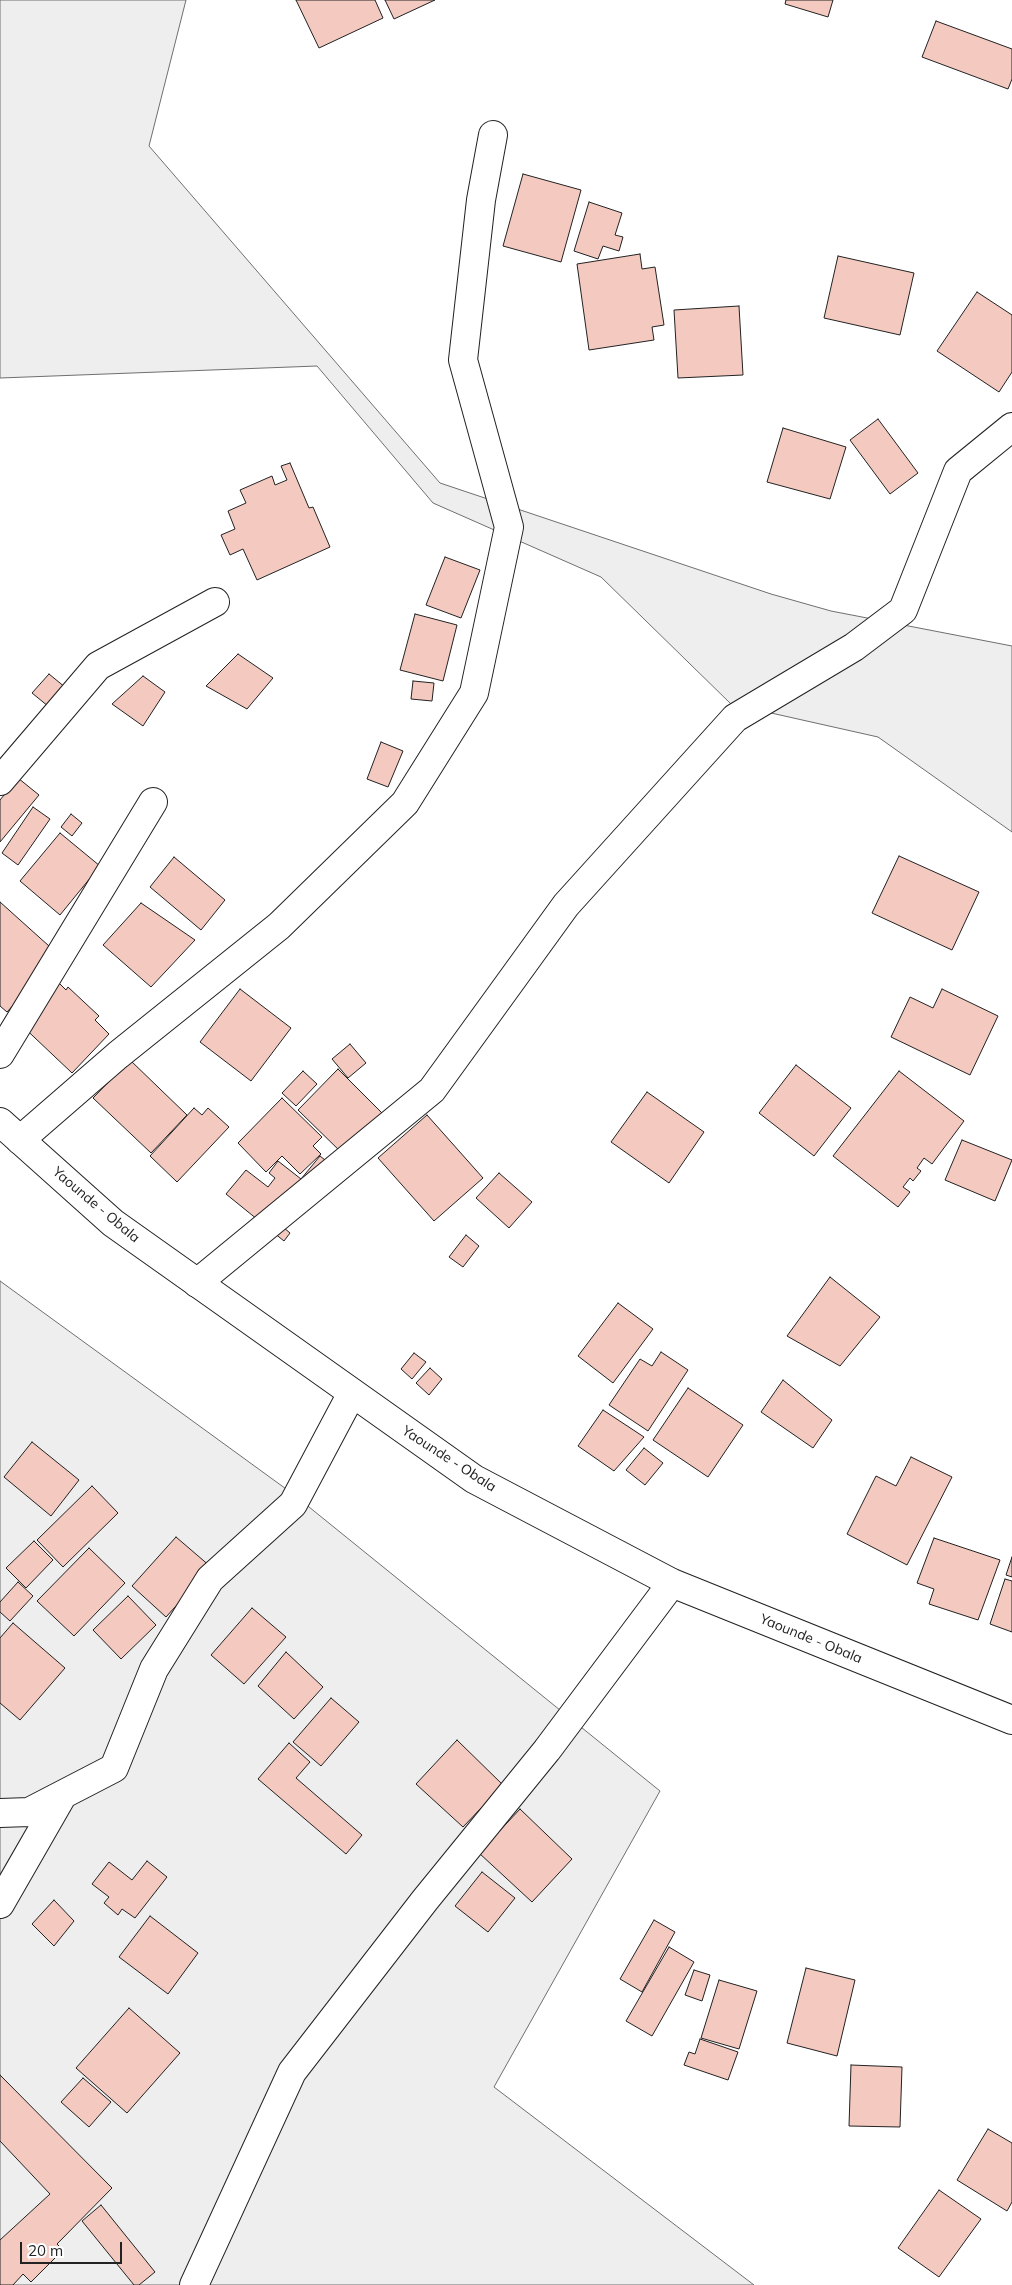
<!DOCTYPE html>
<html>
<head>
<meta charset="utf-8">
<style>
  body { margin:0 }
  #map { position:relative; width:1012px; height:2285px; overflow:hidden; background:#fff; font-family:Mulish,sans-serif }
  canvas { display:block }
  .scale { position:absolute; left:20px; top:2242px; width:102px; height:22px; box-sizing:border-box; border:2px solid #222; border-top:0; padding-left:6px; font-size:15px; line-height:18px; white-space:nowrap; color:#222; -webkit-text-stroke:4px #fff; paint-order:stroke }
</style>
</head>
<body>
<div id="map">
<canvas width="1012" height="2285"></canvas>
<div class="scale">20 m</div>
</div>
<script>
const g = document.querySelector('canvas').getContext('2d');
g.lineJoin = 'round';
function fill(path, color) {
  g.fillStyle = color;
  g.fill(path, 'evenodd');
}
function toPath(rows) {
  const path = new Path2D();
  for (const r of rows) {
    path.moveTo(r[0], r[1]);
    for (let i = 2; i < r.length; i += 2) path.lineTo(r[i], r[i + 1]);
  }
  return path;
}
function strokePath(path, color, width, dash) {
  g.strokeStyle = color;
  g.lineWidth = width;
  g.lineCap = dash ? 'butt' : 'round';
  g.setLineDash(dash || []);
  g.stroke(path);
}
function drawText(font, color, halo, rows, align = 'center') {
  g.font = font + ' Mulish,sans-serif';
  g.lineWidth = 4;
  g.setLineDash([]);
  g.textBaseline = 'middle';
  g.strokeStyle = halo;
  g.fillStyle = color;
  for (const [text, x, y, turn = 0] of rows) {
    g.save();
    g.translate(x, y);
    g.rotate((+turn || 0) * Math.PI / 180);
    g.textAlign = isNaN(turn) ? turn : align;
    if (halo) g.strokeText(text, 0, 0);
    g.fillText(text, 0, 0);
    g.restore();
  }
}
const green = toPath([
  [0,0,186,0,149,146,440,483,771,594,831,611,1012,646,1012,832,878,737,731,704,601,577,433,503,317,366,0,378,0,0],
  [0,1281,293,1494,660,1791,494,2087,754,2285,0,2285,0,1281]
]);
const building = toPath([
  [296,0,375,0,383,18,319,48,296,0],
  [385,0,435,0,394,19,385,0],
  [786,0,833,0,828,17,785,4,786,0],
  [936,21,1012,49,1012,79,1008,89,922,57,936,21],
  [523,174,581,190,561,262,503,246,523,174],
  [589,202,622,213,615,235,623,237,619,251,603,246,598,259,574,251,589,202],
  [640,254,642,269,655,267,664,325,652,327,654,340,589,350,577,264,640,254],
  [838,256,914,273,900,335,824,318,838,256],
  [977,292,1012,315,1012,372,999,392,937,351,977,292],
  [739,306,743,375,678,378,674,310,739,306],
  [878,419,918,473,890,494,850,440,878,419],
  [783,428,846,447,830,499,767,482,783,428],
  [290,463,309,508,313,507,330,547,257,580,243,549,230,555,221,535,235,529,228,511,246,503,240,490,272,476,275,485,287,480,281,466,290,463],
  [445,557,480,570,461,618,426,605,445,557],
  [415,614,457,625,443,681,400,670,415,614],
  [238,654,273,678,247,709,206,686,238,654],
  [49,674,71,692,54,711,32,693,49,674],
  [143,676,165,692,143,726,112,704,143,676],
  [413,681,434,683,432,701,411,699,413,681],
  [381,742,403,751,388,787,367,779,381,742],
  [18,778,39,795,0,842,0,800,18,778],
  [33,807,50,819,18,865,2,853,33,807],
  [71,814,82,823,72,836,61,827,71,814],
  [60,833,100,866,60,915,20,881,60,833],
  [899,856,979,892,952,950,872,913,899,856],
  [174,857,225,900,201,930,150,887,174,857],
  [0,902,59,955,7,1012,0,1006,0,902],
  [141,903,195,940,151,987,103,945,141,903],
  [55,979,66,990,68,987,99,1016,95,1020,109,1034,72,1073,16,1020,55,979],
  [240,989,291,1028,251,1081,200,1042,240,989],
  [942,989,998,1016,970,1075,891,1037,910,997,933,1008,942,989],
  [350,1044,366,1063,348,1078,332,1059,350,1044],
  [130,1060,187,1115,151,1153,93,1098,130,1060],
  [796,1065,851,1108,814,1156,759,1113,796,1065],
  [338,1069,385,1116,345,1156,298,1110,338,1069],
  [303,1071,317,1084,296,1106,282,1093,303,1071],
  [899,1071,964,1121,932,1164,924,1158,917,1168,921,1171,913,1181,910,1178,903,1187,910,1192,898,1207,833,1156,899,1071],
  [647,1092,704,1132,669,1183,611,1142,647,1092],
  [282,1098,322,1137,313,1146,321,1154,300,1174,282,1156,266,1172,238,1143,282,1098],
  [194,1108,202,1115,208,1108,229,1127,177,1182,150,1156,194,1108],
  [427,1115,483,1178,434,1221,378,1158,427,1115],
  [962,1140,1012,1160,995,1201,945,1180,962,1140],
  [320,1156,330,1164,277,1222,290,1233,284,1241,226,1194,246,1170,268,1187,275,1178,269,1173,278,1161,301,1179,320,1156],
  [499,1173,532,1202,509,1228,476,1198,499,1173],
  [466,1235,479,1246,463,1267,449,1257,466,1235],
  [830,1277,880,1317,840,1366,787,1336,830,1277],
  [618,1303,653,1329,613,1383,578,1356,618,1303],
  [661,1352,688,1370,648,1431,609,1405,640,1359,652,1366,661,1352],
  [414,1353,426,1362,412,1379,401,1369,414,1353],
  [430,1368,442,1379,429,1395,416,1383,430,1368],
  [783,1380,832,1420,813,1448,761,1412,783,1380],
  [688,1388,743,1425,708,1477,653,1440,688,1388],
  [603,1410,644,1437,614,1471,578,1446,603,1410],
  [32,1442,79,1480,51,1516,4,1477,32,1442],
  [644,1448,663,1463,645,1485,626,1470,644,1448],
  [911,1457,952,1477,907,1565,847,1534,876,1476,896,1486,911,1457],
  [92,1486,118,1513,63,1567,37,1540,92,1486],
  [176,1537,211,1567,166,1617,132,1586,176,1537],
  [934,1538,1000,1560,978,1620,929,1604,934,1589,917,1583,934,1538],
  [34,1541,53,1560,26,1588,6,1568,34,1541],
  [89,1548,125,1583,74,1636,37,1601,89,1548],
  [1012,1557,1012,1577,1006,1575,1012,1557],
  [1005,1579,1012,1581,1012,1632,990,1624,1005,1579],
  [18,1582,33,1596,10,1621,0,1612,0,1602,18,1582],
  [128,1596,156,1625,121,1659,93,1630,128,1596],
  [252,1608,286,1637,244,1684,211,1655,252,1608],
  [13,1623,65,1668,20,1720,0,1703,0,1638,13,1623],
  [286,1652,323,1687,294,1719,258,1686,286,1652],
  [331,1698,359,1722,321,1766,293,1742,331,1698],
  [457,1740,503,1785,463,1827,416,1784,457,1740],
  [289,1743,310,1762,296,1778,362,1835,346,1854,258,1779,289,1743],
  [520,1809,572,1859,532,1902,479,1853,520,1809],
  [147,1861,167,1877,135,1918,122,1909,118,1915,104,1903,109,1897,92,1884,109,1862,132,1880,147,1861],
  [482,1872,515,1898,488,1932,455,1906,482,1872],
  [54,1900,74,1921,54,1946,32,1924,54,1900],
  [150,1916,198,1953,168,1994,119,1957,150,1916],
  [654,1920,675,1932,642,1992,620,1979,654,1920],
  [669,1947,694,1962,652,2036,626,2021,669,1947],
  [806,1968,855,1980,837,2056,787,2043,806,1968],
  [694,1970,710,1975,702,2001,685,1995,694,1970],
  [719,1980,757,1991,739,2049,701,2038,719,1980],
  [129,2008,180,2053,127,2113,76,2068,129,2008],
  [700,2039,738,2052,728,2080,684,2065,689,2052,695,2054,700,2039],
  [851,2065,902,2067,900,2127,849,2126,851,2065],
  [0,2075,112,2188,57,2244,63,2250,31,2282,23,2274,13,2285,0,2285,0,2240,50,2194,0,2141,0,2075],
  [83,2078,111,2102,89,2127,61,2102,83,2078],
  [988,2129,1012,2143,1012,2202,1007,2211,957,2180,988,2129],
  [939,2190,981,2219,939,2277,898,2248,939,2190],
  [101,2205,155,2272,139,2285,134,2285,82,2221,101,2205]
]);
const minor = toPath([
  [0,781,98,666,215,602],
  [0,1054,153,802],
  [20,1140,118,1055,279,926,405,803,474,693,509,527,463,360,481,200,493,135],
  [197,1283,432,1090,566,905,735,718,854,647,903,610,958,471,1012,427],
  [0,1813,29,1812,114,1768,154,1669,210,1579,293,1504,352,1393],
  [0,1904,62,1796],
  [194,2285,292,2072,425,1900,547,1750,672,1583]
]);
const trunk = toPath([
  [0,1122,113,1223,474,1479,672,1583,1012,1720]
]);
const streetNames = [
  ["Yaounde - Obala",96,1205,40],
  ["Yaounde - Obala",449,1459,33],
  ["Yaounde - Obala",811,1639,22]
];
fill(green, '#eee');
strokePath(green, '#6f6f6f', 1);
fill(building, '#f3c9c0');
strokePath(building, '#222', 1);
strokePath(minor, '#222', 30);
strokePath(trunk, '#222', 30);
strokePath(minor, '#fff', 28);
strokePath(trunk, '#fff', 28);
drawText('14px', '#222', '#fff', streetNames);
</script>
</body>
</html>
